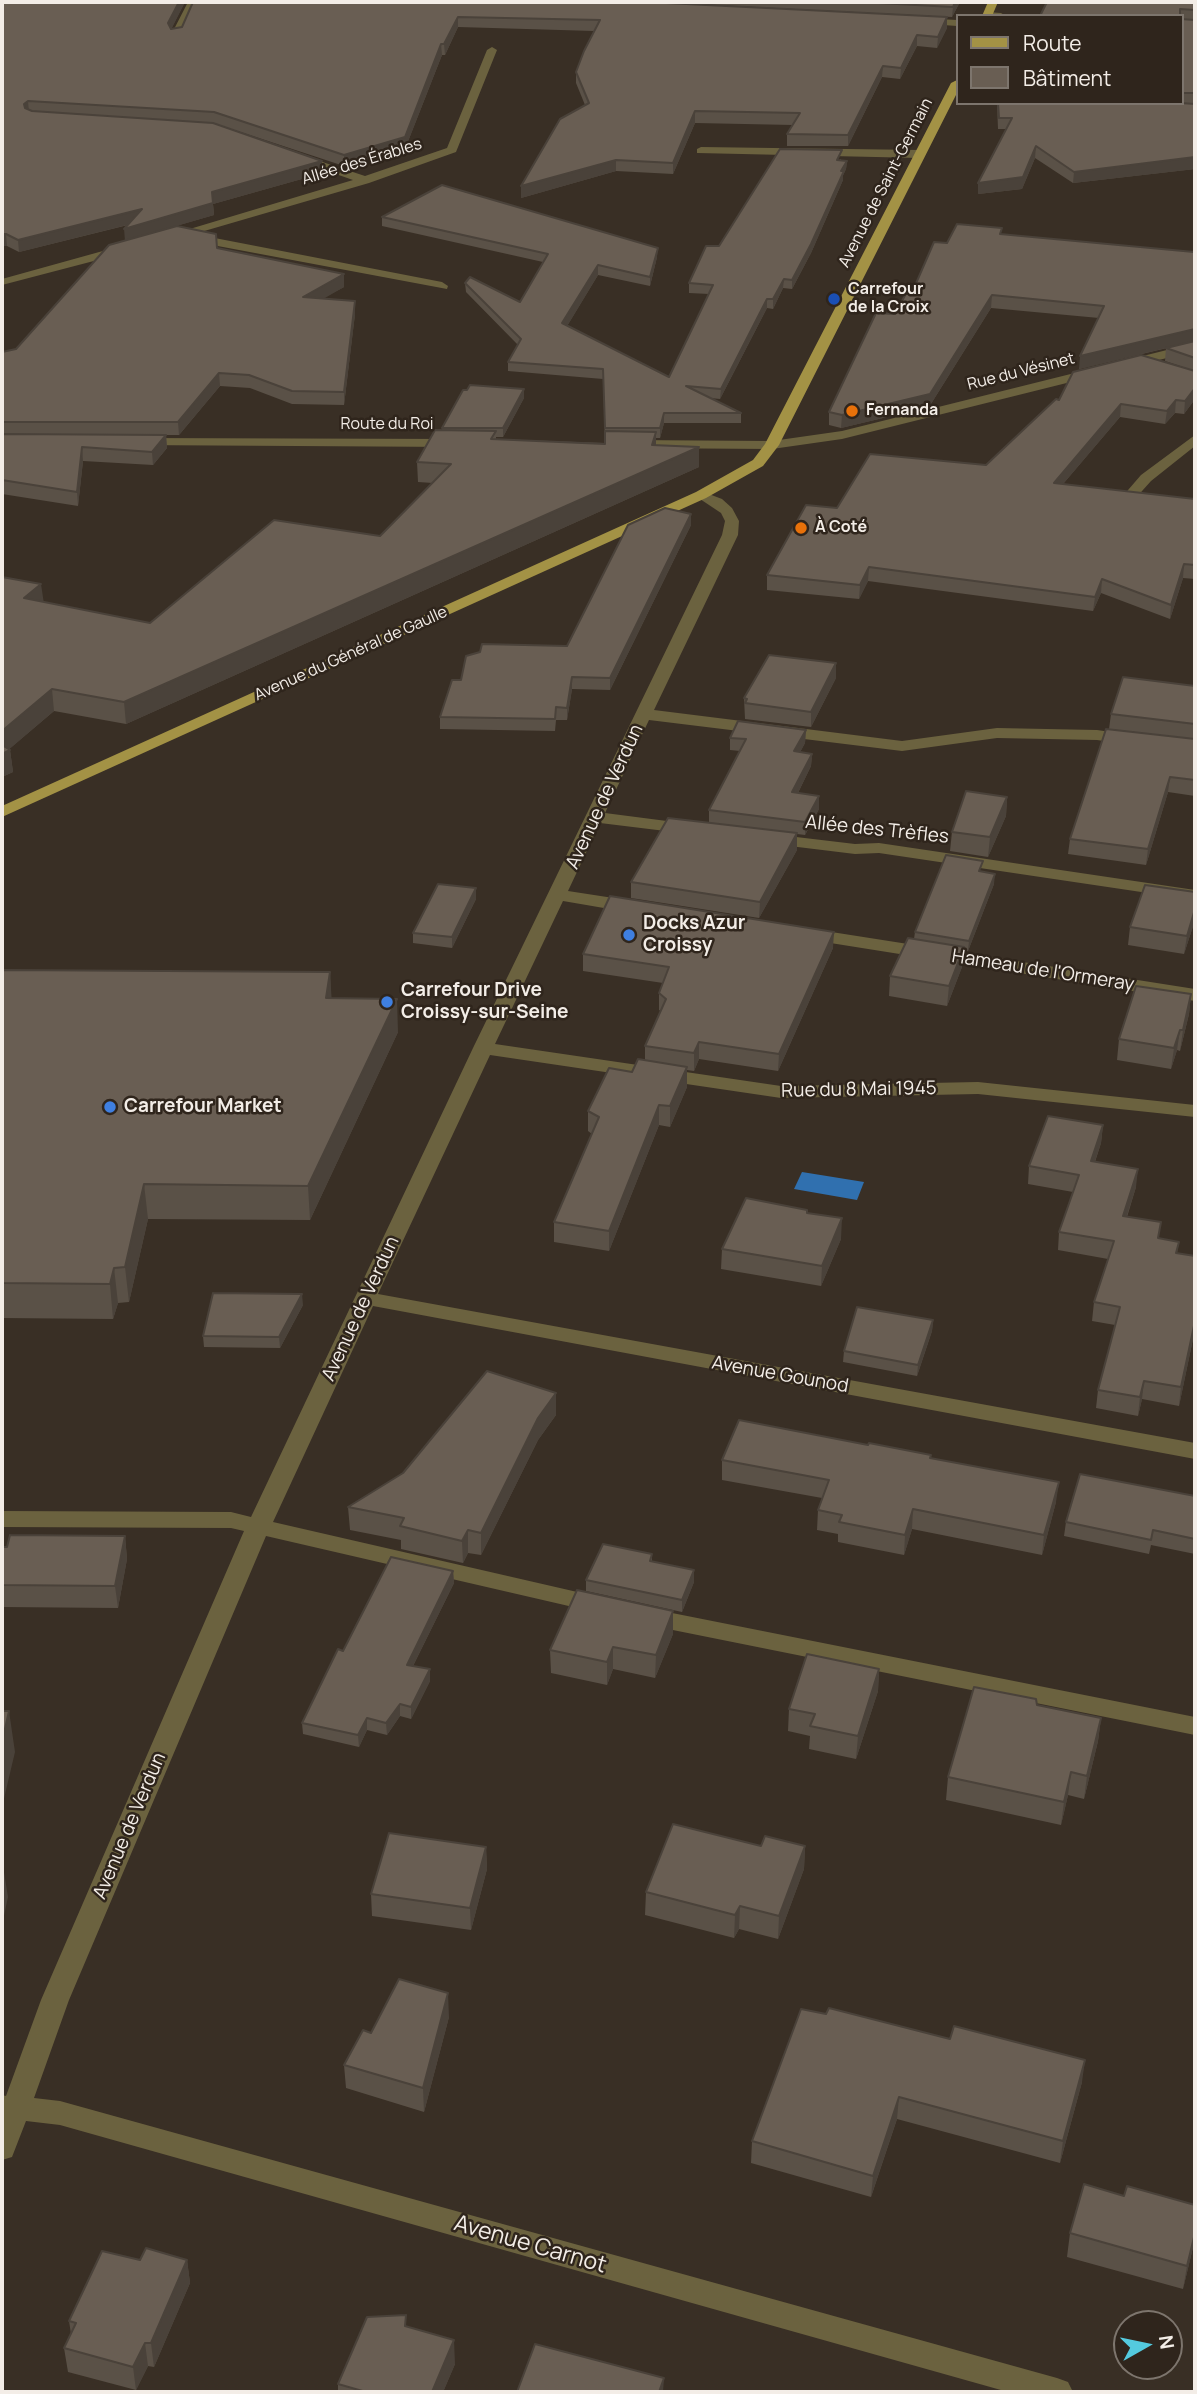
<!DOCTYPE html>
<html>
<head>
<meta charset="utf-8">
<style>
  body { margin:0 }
  #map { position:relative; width:1197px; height:2394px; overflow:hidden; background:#392f25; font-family:Manrope,sans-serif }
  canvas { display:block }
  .frame { position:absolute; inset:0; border:4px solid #f3ede7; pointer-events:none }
  .legend { position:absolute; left:956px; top:14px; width:228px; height:91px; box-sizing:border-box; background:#2f251c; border:2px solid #7d756d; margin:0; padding:9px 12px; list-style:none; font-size:21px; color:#f3ede7 }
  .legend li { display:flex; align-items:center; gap:14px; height:35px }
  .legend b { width:35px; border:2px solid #7d756d }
  .north { position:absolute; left:1113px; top:2310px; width:70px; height:70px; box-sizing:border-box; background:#2f251c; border:2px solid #7d756d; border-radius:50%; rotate:81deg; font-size:19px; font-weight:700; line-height:28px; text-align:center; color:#f3ede7 }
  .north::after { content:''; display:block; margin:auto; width:24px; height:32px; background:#54cade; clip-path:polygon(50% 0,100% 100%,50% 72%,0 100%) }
</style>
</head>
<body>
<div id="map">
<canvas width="1197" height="2394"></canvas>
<div class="frame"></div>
<ul class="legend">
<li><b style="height:9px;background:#a39245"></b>Route</li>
<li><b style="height:19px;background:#695e53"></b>Bâtiment</li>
</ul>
<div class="north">N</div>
</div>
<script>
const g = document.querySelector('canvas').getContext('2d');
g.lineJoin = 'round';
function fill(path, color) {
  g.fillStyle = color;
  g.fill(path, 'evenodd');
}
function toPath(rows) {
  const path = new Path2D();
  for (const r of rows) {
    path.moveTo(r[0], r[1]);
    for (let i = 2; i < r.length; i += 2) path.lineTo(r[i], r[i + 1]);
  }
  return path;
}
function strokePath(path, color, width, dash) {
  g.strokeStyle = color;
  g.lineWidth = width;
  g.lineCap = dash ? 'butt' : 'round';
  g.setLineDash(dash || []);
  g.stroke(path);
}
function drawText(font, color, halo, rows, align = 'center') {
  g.font = font + ' Manrope,sans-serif';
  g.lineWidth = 5;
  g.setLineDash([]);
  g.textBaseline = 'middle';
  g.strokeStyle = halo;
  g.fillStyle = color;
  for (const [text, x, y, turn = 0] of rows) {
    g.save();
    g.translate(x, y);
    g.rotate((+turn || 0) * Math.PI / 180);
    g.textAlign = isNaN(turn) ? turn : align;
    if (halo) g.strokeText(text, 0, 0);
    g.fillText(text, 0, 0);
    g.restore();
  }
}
const water = toPath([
  [802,1172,864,1182,857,1200,794,1189]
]);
const minor = toPath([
  [188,2,198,2,180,37,172,37,171,35,188,2],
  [987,12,1001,13,1006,16,982,16,987,12],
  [919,18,957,20,957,26,915,23,914,21,919,18],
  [492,47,497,50,456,152,369,183,194,234,442,282,448,286,447,289,191,241,185,236,169,241,163,237,353,180,290,158,290,154,298,154,365,176,447,148,487,50,492,47],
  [701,147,920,150,926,154,920,158,697,153,697,149,701,147],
  [128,244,134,248,132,251,2,285,2,279,128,244],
  [1195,343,1195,351,842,439,772,449,628,448,621,444,628,440,772,441,842,431,1195,343],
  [1195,435,1195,446,1151,481,1134,500,1124,500,1122,497,1141,475,1195,435],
  [138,438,456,439,463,443,456,447,133,445,133,439,138,438],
  [701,491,722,499,732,508,739,521,738,535,654,710,902,741,997,728,1097,730,1132,735,1140,740,1132,745,1097,740,997,738,902,751,649,720,605,813,690,824,699,829,690,834,600,823,568,891,633,901,642,907,633,913,563,901,495,1044,781,1086,978,1082,1195,1105,1195,1117,978,1094,781,1098,490,1055,378,1294,1195,1443,1195,1459,373,1306,273,1522,599,1597,608,1599,611,1605,608,1611,599,1613,266,1536,69,2000,34,2098,60,2101,1057,2378,1068,2382,1073,2392,1008,2392,60,2125,26,2121,12,2157,2,2160,2,2095,6,2096,41,2000,244,1531,231,1528,2,1527,2,1511,231,1512,251,1517,473,1048,722,535,725,521,721,513,694,495,701,491],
  [771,834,855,844,879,843,1195,890,1195,900,879,853,855,854,765,843,762,839,771,834],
  [806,928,1195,989,1195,1001,799,938,797,934,799,930,806,928],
  [647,1608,1195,1717,1195,1735,638,1623,635,1617,638,1611,647,1608]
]);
const major = toPath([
  [988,2,998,2,992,16,982,16,988,2],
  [957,80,957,93,779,445,763,466,706,498,2,817,2,806,696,492,753,460,765,444,951,83,957,80]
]);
const wall = toPath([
  [2,2,185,2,171,29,182,27,193,2,947,17,947,28,937,48,917,46,900,79,882,77,848,146,787,146,787,134,793,125,695,123,673,174,616,171,521,198,521,186,585,105,576,83,576,72,594,31,458,27,445,55,442,55,405,149,344,166,213,123,322,161,323,173,213,204,214,215,127,240,217,248,344,287,323,298,355,301,355,314,344,405,292,404,250,388,220,386,179,435,166,435,167,448,153,465,83,461,78,506,2,494,2,352,16,349,125,241,128,225,19,252,7,246,2,246],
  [658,2,960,2,952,17],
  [1195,2,1195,169,1073,183,1035,158,1022,189,978,194,1006,129,998,129,997,103,1181,103,1181,16,1040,16],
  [841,159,841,160,847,161,846,169,843,175,843,180,811,253,792,289,783,288,773,309,767,308,720,399,710,398,741,413,741,423,664,423,660,438,656,438,656,446,699,447,699,467,126,724,54,711,9,749,10,750,13,772,2,777,2,577,43,602,150,623,380,536,433,483,418,482,417,462,442,430,442,428,524,389,524,398,503,437,496,437,496,439,605,443,603,379,508,371,508,362,518,345,466,292,465,283,520,302,543,262,382,226,382,217,657,257,650,286,598,275,567,326,669,377,709,294,689,293,689,283,719,246],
  [1002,234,1194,252,1195,247,1195,371,1165,361,1166,348,1188,343,1079,369,1099,318,991,308,929,407,841,428,829,425,829,412,895,314,947,243],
  [1195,371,1195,399,1184,414,1175,413,1165,424,1120,417,1063,484,1195,499,1195,579,1183,578,1170,619,1101,593,1093,611,868,581,859,599,767,590,767,575,837,508,986,465,1059,400],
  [691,514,691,525,610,690,572,689,567,720,556,720,555,731,440,729,440,717,461,680,567,646],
  [836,678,811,727,745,719,744,698],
  [1195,686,1195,739,1109,729,1111,714],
  [806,730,805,743,800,752,812,754,811,766,798,793,819,809,805,835,797,834,797,850,759,918,631,898,631,882,709,823,709,810,740,751,730,750,730,738],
  [1195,739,1195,796,1168,792,1146,865,1068,854,1070,839],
  [1007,797,1006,816,988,857,950,851,952,832],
  [982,872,994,884,968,951,963,950,962,967,947,1006,889,996,890,976,914,939,915,932],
  [476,888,476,899,452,948,413,943,413,933],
  [1195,892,1195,920,1184,954,1128,945,1130,927],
  [833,948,778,1071,699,1059,694,1071,687,1070,687,1087,670,1127,659,1125,609,1251,554,1242,554,1222,592,1134,588,1131,588,1111,645,1060,645,1046,661,1011,659,1010,659,993,663,983,583,971,583,954],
  [2,970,330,972,331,998,398,1032,310,1220,148,1219,129,1302,118,1303,113,1319,2,1318],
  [1191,994,1189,1014,1180,1051,1177,1050,1171,1069,1117,1060,1119,1039],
  [1103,1125,1101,1143,1095,1162,1136,1187,1127,1217,1158,1239,1179,1242,1177,1253,1195,1256,1195,1340,1193,1339,1179,1406,1142,1399,1138,1416,1096,1408,1098,1390,1115,1325,1092,1321,1094,1302,1108,1259,1058,1250,1059,1232,1073,1192,1028,1184,1029,1166],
  [807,1213,841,1239,821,1286,721,1269,722,1249],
  [303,1305,280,1348,204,1347,203,1336],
  [933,1320,932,1331,917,1376,843,1362,844,1351],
  [556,1393,556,1415,538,1440,481,1555,468,1553,463,1563,401,1549,401,1540,350,1530,348,1507],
  [930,1458,1056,1502,1042,1555,912,1529,904,1555,838,1542,838,1534,817,1530,818,1510,822,1498,722,1480,722,1460],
  [1195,1496,1195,1554,1151,1545,1149,1554,1064,1536,1066,1522],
  [125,1536,127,1559,118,1608,2,1607,2,1547],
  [652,1554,652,1562,694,1570,694,1582,682,1612,586,1591,586,1580],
  [453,1571,454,1583,413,1666,430,1669,430,1681,411,1719,400,1716,387,1735,367,1730,359,1747,303,1734,302,1723,343,1651],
  [673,1634,655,1678,613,1669,607,1685,551,1673,550,1650],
  [879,1669,878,1691,856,1759,809,1749,810,1736,788,1731,789,1709],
  [1037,1705,1101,1718,1098,1741,1084,1799,1068,1795,1061,1825,946,1800,948,1777],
  [761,1846,805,1846,804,1869,778,1939,739,1929,734,1938,645,1915,646,1892],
  [486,1847,487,1869,471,1930,372,1916,371,1894],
  [801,2009,1082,2082,1060,2163,897,2119,871,2197,751,2163,752,2141],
  [449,2017,424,2112,346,2088,344,2065,371,2033],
  [1124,2196,1195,2239,1183,2289,1067,2257,1070,2233],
  [140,2260,187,2260,190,2283,154,2367,148,2366,136,2390,68,2372,64,2348,71,2334,69,2321],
  [407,2327,455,2364,443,2392,338,2392,338,2384]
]);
const shadedWall = toPath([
  [179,2,185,2,169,34,168,23],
  [955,2,960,2,952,17,953,7],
  [458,17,458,27,445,55,444,44],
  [947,17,947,28,937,48,938,37],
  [917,35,917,46,900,79,901,68],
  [441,44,442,55,405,149,344,166,344,155],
  [883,66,882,77,848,146,848,135],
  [28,101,29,112,25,115,24,104],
  [695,111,695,123,673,174,673,163],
  [1036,146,1035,158,1022,189,978,194,978,183],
  [1195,157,1195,169,1073,183,1074,172],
  [616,160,616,171,521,198,521,186],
  [322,161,323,173,213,204,214,215,125,241,124,229,212,192],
  [847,161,846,169,843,175,843,180,811,253,792,289,792,280],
  [142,209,143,221,19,252,18,240],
  [2,234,6,234,7,246,2,246],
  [658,248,657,257,650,286,650,277],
  [598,265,598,275,563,333,562,323],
  [344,274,344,287,304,310,303,297],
  [784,279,783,288,773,309,773,299],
  [992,295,991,308,929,407,841,428,842,415],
  [767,299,767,308,720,399,721,389],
  [355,301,355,314,344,405,344,392],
  [1195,329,1195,341,1079,369,1080,356],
  [219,373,220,386,179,435,178,422],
  [1195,388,1195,399,1184,414,1185,401],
  [524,389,524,398,503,437,503,428],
  [1176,400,1175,413,1165,424,1167,411],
  [1121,404,1120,417,1052,497,1054,483],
  [664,413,664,423,660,438,660,428],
  [656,432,656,451,652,445],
  [166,435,167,448,153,465,152,452],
  [82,447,83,461,78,506,77,492],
  [699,447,699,467,126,724,124,702],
  [691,514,691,525,610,690,610,678],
  [1184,564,1183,578,1170,619,1171,605],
  [869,567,868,581,859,599,860,585],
  [1102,579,1101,593,1093,611,1095,597],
  [41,584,44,604,24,598],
  [836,663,836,678,811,727,811,712],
  [572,677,572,689,567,720,567,708],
  [52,689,54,711,6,752,10,750,13,772,2,777,2,731],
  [806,730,805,743,794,764,794,751],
  [812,754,811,766,792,805,792,792],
  [1170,777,1168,792,1146,865,1148,849],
  [819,796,819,809,805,835,805,822],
  [1007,797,1006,816,988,857,990,837],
  [797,833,797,850,759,918,760,902],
  [995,874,994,884,968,951,969,941],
  [476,888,476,899,452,948,452,937],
  [1195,909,1195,920,1184,954,1187,936],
  [834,932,833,948,778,1071,779,1054],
  [964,947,962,967,947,1006,949,986],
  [330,972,332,1005,326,998],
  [1191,994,1189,1014,1180,1051,1183,1030],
  [397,999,398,1032,310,1220,308,1186],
  [1180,1030,1177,1050,1171,1069,1174,1048],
  [699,1042,699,1059,694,1071,694,1053],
  [687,1067,687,1087,670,1127,670,1106],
  [659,1105,659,1125,609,1251,609,1231],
  [1103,1125,1101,1143,1089,1179,1091,1161],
  [1138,1169,1136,1187,1121,1234,1123,1216],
  [144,1184,148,1219,129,1302,125,1267],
  [842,1218,841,1239,821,1286,822,1266],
  [114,1268,118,1303,113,1319,110,1284],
  [302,1294,303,1305,280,1348,279,1337],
  [933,1320,932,1331,917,1376,918,1365],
  [1195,1321,1193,1339,1179,1406,1181,1387],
  [1144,1381,1142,1399,1138,1416,1140,1397],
  [556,1393,556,1415,538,1440,481,1555,481,1533,538,1418],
  [1059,1482,1056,1502,1042,1555,1044,1535],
  [913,1509,912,1529,904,1555,905,1535],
  [468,1530,468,1553,463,1563,462,1541],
  [125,1536,127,1559,118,1608,115,1586],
  [694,1570,694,1582,682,1612,682,1600],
  [453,1571,454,1583,408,1676,407,1665],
  [673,1611,673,1634,655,1678,656,1655],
  [613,1647,613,1669,607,1685,607,1662],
  [430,1669,430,1681,411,1719,411,1707],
  [879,1669,878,1691,856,1759,858,1736],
  [400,1704,400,1716,387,1735,386,1723],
  [9,1711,15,1752,2,1807,2,1742],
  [367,1718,367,1730,359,1747,358,1735],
  [1101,1718,1098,1741,1084,1799,1087,1776],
  [1071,1772,1068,1795,1061,1825,1064,1802],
  [805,1846,804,1869,778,1939,779,1916],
  [486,1847,487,1869,471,1930,470,1908],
  [3,1866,8,1897,2,1925,2,1870],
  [740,1906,739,1929,734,1938,735,1915],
  [448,1993,449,2017,424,2112,423,2088],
  [1085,2060,1082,2082,1060,2163,1063,2141],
  [899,2097,897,2119,871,2197,873,2176],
  [1195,2233,1195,2239,1183,2289,1187,2266],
  [187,2260,190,2283,154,2367,151,2343],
  [454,2340,455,2364,443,2392,432,2392],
  [145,2343,148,2366,136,2390,133,2367],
  [664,2378,663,2392,659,2392]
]);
const building = toPath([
  [2,2,179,2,168,23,171,29,182,27,193,2,646,2,947,17,938,37,917,35,901,68,883,66,848,135,787,134,800,113,695,111,673,163,616,160,521,186,560,119,589,103,576,72,584,51,600,20,458,17,444,44,441,44,405,137,344,155,214,112,28,101,24,104,25,108,32,111,213,123,322,161,212,192,213,203,124,229,142,209,18,240,6,234,2,234,2,2],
  [860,2,955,2,953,7,860,2],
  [1047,2,1195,2,1195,10,1180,9,1180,16,1040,16,1047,2],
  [1181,19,1195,20,1195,93,1181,93,1181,19],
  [998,103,1181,103,1195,104,1195,157,1074,172,1036,146,1023,177,978,183,1012,118,999,118,998,103],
  [780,149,842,150,837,160,847,161,841,171,844,171,811,244,792,280,784,279,773,299,767,299,721,389,686,386,741,413,664,413,660,428,605,428,603,369,508,362,521,339,465,283,470,277,520,302,548,254,382,217,442,185,658,248,650,277,598,265,562,323,669,377,713,285,689,283,706,246,719,246,780,149],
  [957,224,1002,228,1000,234,1194,252,1195,247,1195,329,1080,356,1104,306,992,295,930,394,842,415,829,412,876,313,895,314,909,288,914,288,934,242,947,243,957,224],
  [177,226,216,234,217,248,344,274,303,297,355,301,344,392,292,391,249,375,219,373,178,422,2,422,2,352,16,349,109,245,177,226],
  [1195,341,1195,358,1166,348,1195,341],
  [1141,355,1195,371,1195,388,1185,401,1176,400,1167,411,1121,404,1054,483,1195,499,1195,565,1184,564,1171,605,1102,579,1095,597,869,567,860,585,767,575,806,505,837,508,870,454,986,465,1056,399,1059,400,1073,372,1141,355],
  [470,385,524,389,503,428,442,428,463,390,467,390,470,385],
  [435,430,496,431,491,439,605,444,605,431,656,432,652,445,699,447,124,702,52,689,2,731,2,577,41,584,24,598,150,623,274,520,380,536,451,464,417,462,435,430],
  [2,434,166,435,152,452,82,447,77,492,2,480,2,434],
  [665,508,691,514,610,678,572,677,567,708,556,707,555,719,440,717,452,680,461,680,466,656,480,652,482,644,567,646,628,525,665,508],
  [769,655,836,663,811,712,745,703,747,699,744,698,769,655],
  [1123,677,1195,686,1195,724,1111,714,1123,677],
  [738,721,806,730,794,751,812,754,792,792,819,796,805,822,709,810,746,739,730,738,738,721],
  [1106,729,1195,739,1195,780,1170,777,1148,849,1070,839,1106,729],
  [2,745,10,750,2,754,2,745],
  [966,791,1007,797,990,837,952,832,966,791],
  [668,818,797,833,760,902,631,882,668,818],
  [946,855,983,861,979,871,995,874,969,941,915,932,946,855],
  [438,884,476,888,452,937,413,933,438,884],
  [1145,885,1195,892,1195,909,1187,936,1130,927,1145,885],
  [610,896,834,932,779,1054,699,1042,694,1053,645,1046,666,999,659,993,669,967,583,954,610,896],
  [908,938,964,947,949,986,890,976,908,938],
  [2,970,330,972,326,998,397,999,308,1186,144,1184,125,1267,114,1268,110,1284,2,1283,2,970],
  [1136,986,1191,994,1183,1030,1180,1030,1174,1048,1119,1039,1136,986],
  [638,1059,687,1067,670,1106,659,1105,609,1231,554,1222,599,1117,588,1111,609,1068,632,1072,638,1059],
  [1048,1116,1103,1125,1091,1161,1138,1169,1123,1216,1161,1222,1158,1238,1179,1242,1176,1253,1195,1256,1195,1321,1181,1387,1144,1381,1140,1397,1098,1390,1120,1307,1094,1302,1114,1241,1059,1232,1079,1175,1029,1166,1048,1116],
  [746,1198,807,1210,807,1213,842,1218,822,1266,722,1249,746,1198],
  [213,1293,302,1294,279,1337,203,1336,213,1293],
  [857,1307,933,1320,918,1365,844,1351,857,1307],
  [487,1371,556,1393,538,1418,481,1533,468,1530,462,1541,400,1526,404,1518,348,1507,403,1473,487,1371],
  [739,1420,868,1445,869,1443,931,1455,930,1458,1059,1482,1044,1535,913,1509,905,1535,839,1522,842,1515,818,1510,829,1480,722,1460,739,1420],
  [1080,1474,1195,1496,1195,1539,1153,1530,1151,1540,1066,1522,1080,1474],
  [10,1535,125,1536,115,1586,2,1585,2,1547,7,1547,10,1535],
  [603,1544,652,1554,650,1561,694,1570,682,1600,586,1580,603,1544],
  [391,1557,453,1571,407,1665,430,1669,411,1707,400,1704,386,1723,367,1718,358,1735,302,1723,338,1649,343,1651,391,1557],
  [577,1590,673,1611,656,1655,613,1647,607,1662,550,1650,577,1590],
  [807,1654,879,1669,858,1736,810,1726,815,1714,789,1709,807,1654],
  [974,1687,1036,1699,1037,1705,1101,1718,1087,1776,1071,1772,1064,1802,948,1777,974,1687],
  [2,1711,9,1711,2,1742,2,1711],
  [673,1824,761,1846,765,1836,805,1846,779,1916,740,1906,735,1915,646,1892,673,1824],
  [389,1833,486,1847,470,1908,371,1894,389,1833],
  [399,1979,448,1993,423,2088,344,2065,363,2030,371,2033,399,1979],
  [829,2008,950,2039,954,2026,1085,2060,1063,2141,899,2097,873,2176,752,2141,801,2009,826,2014,829,2008],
  [1084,2184,1124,2196,1127,2186,1195,2205,1195,2233,1187,2266,1070,2233,1084,2184],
  [146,2248,187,2260,151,2343,145,2343,133,2367,64,2348,76,2323,69,2321,102,2251,140,2260,146,2248],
  [406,2315,405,2326,454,2340,432,2392,366,2392,338,2384,367,2317,406,2315],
  [535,2344,664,2378,659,2392,517,2392,535,2344]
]);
const markers = [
  [834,299,7,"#1a4fb4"],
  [852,411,7,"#e8710a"],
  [801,528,7,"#e8710a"],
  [629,935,7,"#3f7fe0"],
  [387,1002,7,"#3f7fe0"],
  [110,1107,7,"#3f7fe0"]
];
const farStreetnames = [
  ["Allée des Érables",362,162,-17],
  ["Avenue de Saint-Germain",886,183,-63],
  ["Rue du Vésinet",1021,372,-14],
  ["Route du Roi",387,425],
  ["Avenue du Général de Gaulle",351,654,-24]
];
const farPoinames = [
  ["Carrefour",848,290],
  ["de la Croix",848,308],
  ["Fernanda",866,411],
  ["À Coté",815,528]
];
const streetNames = [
  ["Avenue de Verdun",605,797,-65],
  ["Allée des Trèfles",877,830,6],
  ["Hameau de l'Ormeray",1043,971,9],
  ["Rue du 8 Mai 1945",859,1090,-1],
  ["Avenue de Verdun",361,1309,-65],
  ["Avenue Gounod",780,1375,10],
  ["Avenue de Verdun",130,1826,-67]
];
const poiNames = [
  ["Docks Azur",643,924],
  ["Croissy",643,946],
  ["Carrefour Drive",401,991],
  ["Croissy-sur-Seine",401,1013],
  ["Carrefour Market",124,1107]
];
const nearStreetnames = [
  ["Avenue Carnot",530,2245,16]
];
fill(water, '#3070af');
fill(minor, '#6b623f');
fill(major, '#a39245');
fill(wall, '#5a5147');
fill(shadedWall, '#4a423a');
fill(building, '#695e53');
strokePath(building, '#4a423a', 2);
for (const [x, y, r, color] of markers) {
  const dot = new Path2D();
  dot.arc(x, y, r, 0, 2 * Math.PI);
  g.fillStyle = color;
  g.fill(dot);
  strokePath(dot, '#2f251c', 2.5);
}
drawText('16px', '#f3ede7', '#2f251c', farStreetnames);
drawText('bold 16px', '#f3ede7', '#2f251c', farPoinames, 'left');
drawText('19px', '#f3ede7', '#2f251c', streetNames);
drawText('bold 19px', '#f3ede7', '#2f251c', poiNames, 'left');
drawText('23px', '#f3ede7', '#2f251c', nearStreetnames);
</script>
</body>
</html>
